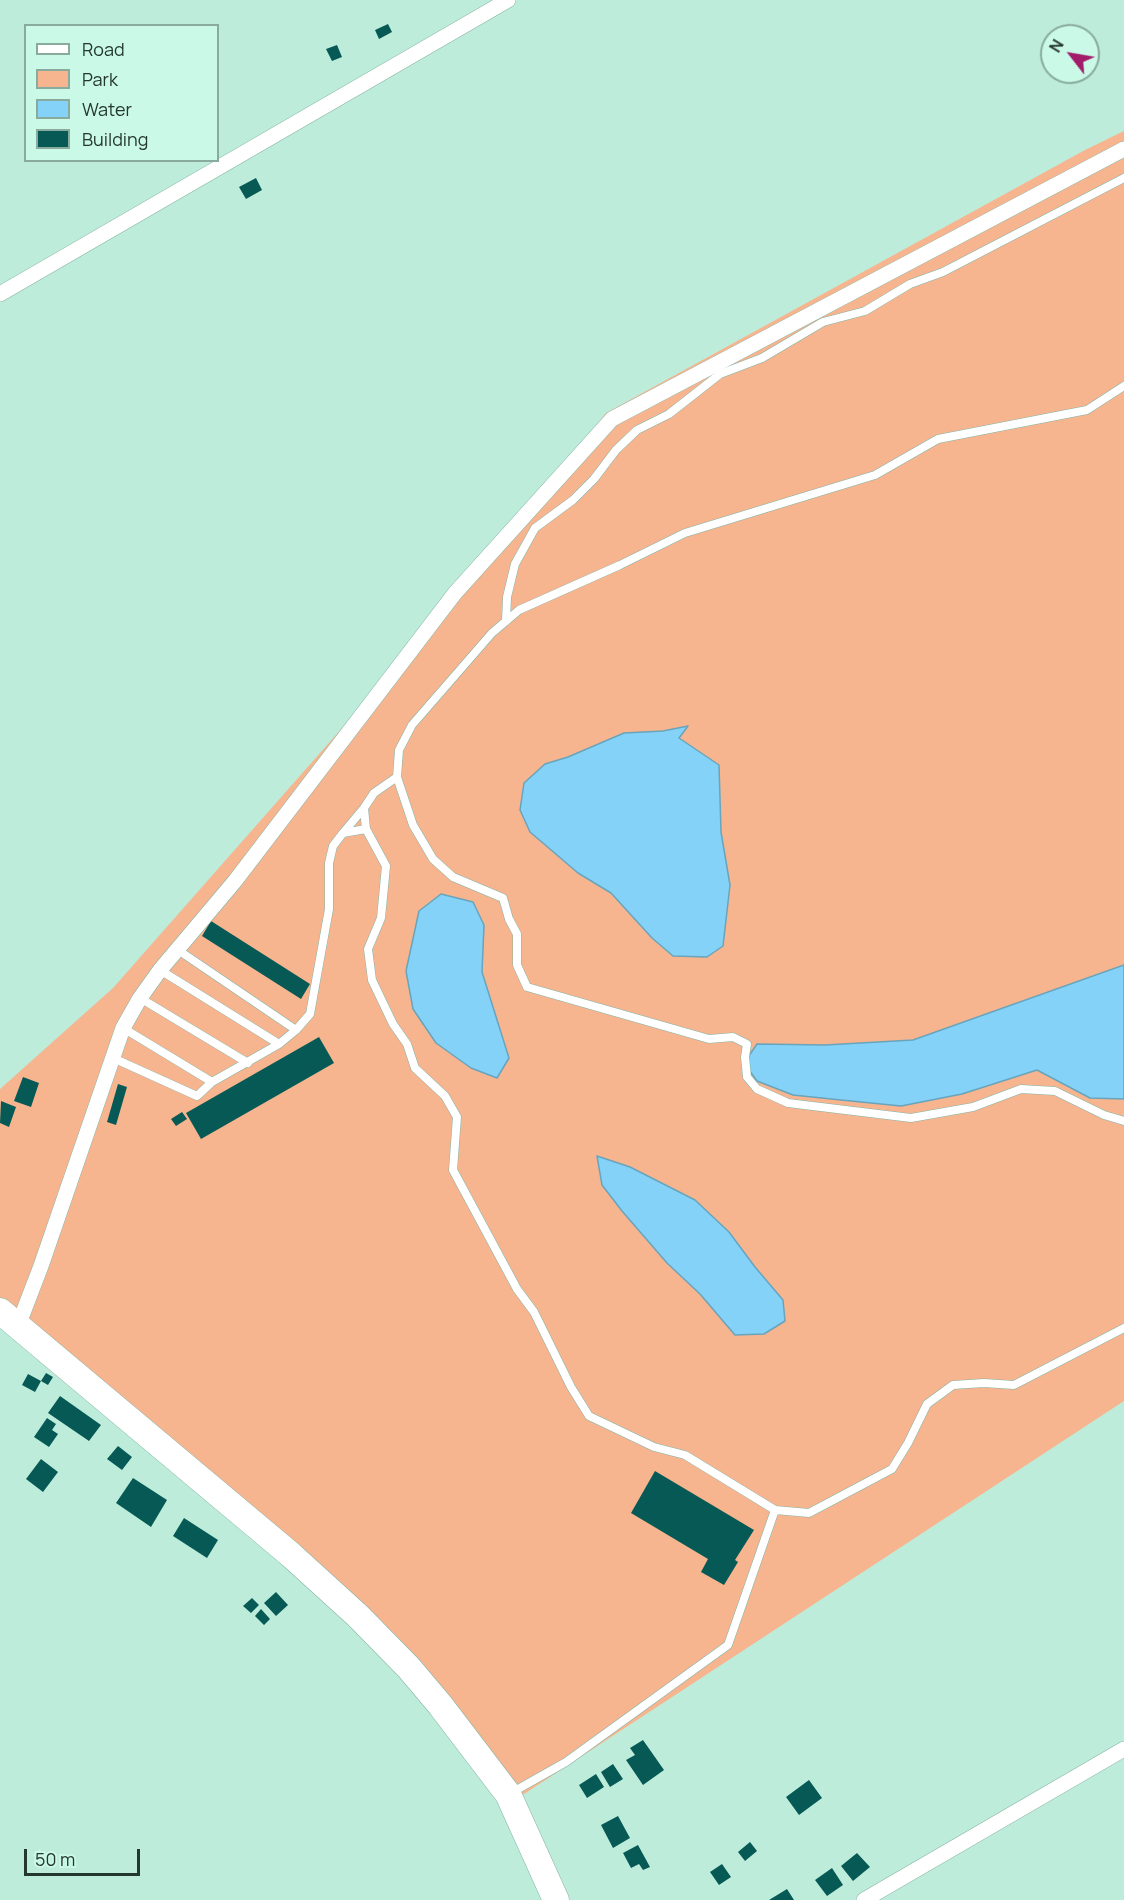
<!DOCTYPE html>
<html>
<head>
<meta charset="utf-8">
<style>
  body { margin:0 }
  #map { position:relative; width:1124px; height:1900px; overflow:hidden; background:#bdecdb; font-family:Manrope,sans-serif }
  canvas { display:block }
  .legend { position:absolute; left:24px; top:24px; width:195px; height:138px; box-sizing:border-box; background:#caf9e8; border:2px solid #88ab9e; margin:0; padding:8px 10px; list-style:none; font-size:18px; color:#243730 }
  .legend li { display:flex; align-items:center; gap:12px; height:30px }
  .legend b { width:30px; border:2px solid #88ab9e }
  .north { position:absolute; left:1040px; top:24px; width:60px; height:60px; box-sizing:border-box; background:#caf9e8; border:2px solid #88ab9e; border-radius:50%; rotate:301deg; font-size:16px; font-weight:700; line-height:24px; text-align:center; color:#243730 }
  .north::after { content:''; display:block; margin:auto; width:21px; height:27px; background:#a21c6a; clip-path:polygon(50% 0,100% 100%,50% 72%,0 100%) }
  .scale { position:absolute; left:24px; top:1849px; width:116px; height:27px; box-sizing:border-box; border:3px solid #243730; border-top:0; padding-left:8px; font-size:18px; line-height:21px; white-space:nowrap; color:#243730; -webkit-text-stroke:4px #caf9e8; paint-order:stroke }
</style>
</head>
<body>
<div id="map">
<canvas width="1124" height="1900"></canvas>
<ul class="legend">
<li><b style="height:8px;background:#fff"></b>Road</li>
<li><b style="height:16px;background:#f7b58f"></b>Park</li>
<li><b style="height:16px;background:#85d2f8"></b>Water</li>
<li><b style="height:16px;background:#075956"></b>Building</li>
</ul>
<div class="north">N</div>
<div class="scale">50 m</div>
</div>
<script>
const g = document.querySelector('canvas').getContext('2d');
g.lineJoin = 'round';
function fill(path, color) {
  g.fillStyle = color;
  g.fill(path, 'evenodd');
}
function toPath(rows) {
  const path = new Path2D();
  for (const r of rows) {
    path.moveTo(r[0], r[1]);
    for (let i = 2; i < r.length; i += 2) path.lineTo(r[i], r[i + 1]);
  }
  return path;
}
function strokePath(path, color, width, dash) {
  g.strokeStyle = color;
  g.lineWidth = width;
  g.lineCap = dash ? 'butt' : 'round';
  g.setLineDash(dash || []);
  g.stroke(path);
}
const green = toPath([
  [1124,131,1124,1401,518,1798,395,1650,0,1298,0,1089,113,988,468,585,606,413,1085,150]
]);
const water = toPath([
  [688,726,679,738,719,765,721,832,730,885,723,946,707,957,673,956,652,938,611,893,578,873,530,832,520,810,524,783,545,764,568,757,624,733,663,731,688,726],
  [441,894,473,902,484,925,482,972,509,1058,497,1078,471,1068,436,1043,413,1009,406,971,419,911,441,894],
  [1124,965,1124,1099,1090,1098,1037,1070,962,1094,901,1106,841,1100,793,1095,757,1081,744,1063,757,1044,825,1045,913,1040,1124,965],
  [597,1156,630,1167,695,1200,729,1232,755,1267,783,1300,785,1321,764,1334,735,1335,700,1294,667,1263,622,1211,602,1185,597,1156]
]);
const building = toPath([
  [388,24,392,32,379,39,375,30],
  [337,45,342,57,332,61,326,49],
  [256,178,262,190,246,199,239,187],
  [211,921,310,984,301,999,202,936],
  [319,1037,334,1063,201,1139,186,1113],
  [23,1077,39,1083,31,1107,14,1101],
  [118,1084,127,1087,116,1125,107,1122],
  [1,1101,16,1107,9,1127,0,1123],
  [182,1112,187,1119,176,1126,171,1119],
  [46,1373,53,1377,48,1385,41,1381],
  [28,1374,41,1381,35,1392,22,1385],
  [60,1396,101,1425,89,1441,48,1413],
  [47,1418,56,1424,52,1430,58,1434,49,1447,34,1437],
  [118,1446,132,1457,122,1470,107,1459],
  [41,1459,58,1472,43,1492,26,1479],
  [655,1471,754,1530,735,1560,738,1562,724,1585,701,1572,708,1559,631,1513],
  [133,1478,167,1500,151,1527,116,1503],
  [184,1518,218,1540,207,1558,173,1536],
  [276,1592,288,1605,276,1616,264,1603],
  [252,1598,259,1605,251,1613,243,1606],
  [261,1609,270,1619,264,1625,255,1616],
  [643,1740,664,1770,643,1785,626,1760,635,1755,630,1748],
  [613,1764,623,1779,610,1787,601,1772],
  [596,1774,604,1787,587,1798,579,1785],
  [809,1780,822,1798,799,1815,786,1797],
  [618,1816,630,1838,613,1848,601,1825],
  [750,1842,757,1851,745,1861,738,1852],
  [638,1845,650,1867,643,1870,639,1864,631,1868,623,1853],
  [857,1853,870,1867,853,1881,841,1866],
  [722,1864,731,1877,719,1885,710,1872],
  [832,1868,843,1885,827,1896,815,1880],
  [787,1889,794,1900,769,1900]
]);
const lane = toPath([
  [1124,386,1087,410,938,439,875,475,685,533,620,565,519,610,492,633,412,725,399,750,397,777,413,825,433,859,453,877,503,898,509,919,517,934,517,965,527,987,709,1039,733,1037,747,1044,745,1057,747,1077,757,1089,788,1103,911,1118,973,1107,1021,1089,1055,1091,1104,1115,1124,1121],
  [506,621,507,597,515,564,535,528,573,500,594,479,616,450,637,430,669,414,720,374,762,358,823,322,865,311,910,284,943,272,1124,178],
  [397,777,374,793,364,808,366,829,386,866,381,918,368,949,372,980,393,1024,407,1044,415,1068,445,1096,457,1117,453,1170,517,1289,534,1312,571,1387,589,1416,654,1447,685,1455,775,1510,809,1513,892,1469,908,1443,927,1404,953,1385,984,1383,1014,1385,1124,1328],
  [364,808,343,833,366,829],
  [178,950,296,1030],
  [160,970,279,1044],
  [140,998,248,1063],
  [123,1028,212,1082],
  [113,1058,197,1096,212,1082,279,1044,296,1030,310,1014,329,909,329,863,333,846,343,833],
  [511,1793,566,1762,728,1645,775,1510]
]);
const street = toPath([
  [0,294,508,0],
  [18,1326,41,1266,123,1028,140,998,160,970,235,881,455,593,612,419,1124,149],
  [864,1900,1124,1749]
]);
const primary = toPath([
  [0,1311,291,1555,358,1616,409,1668,441,1706,508,1794,556,1900]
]);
fill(green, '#f7b58f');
fill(water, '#85d2f8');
strokePath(water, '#68a4bc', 1.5);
fill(building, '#075956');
strokePath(lane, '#85b3a3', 9);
strokePath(street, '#85b3a3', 16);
strokePath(primary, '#85b3a3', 27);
strokePath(lane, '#fff', 8);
strokePath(street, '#fff', 15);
strokePath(primary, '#fff', 26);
</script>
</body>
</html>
